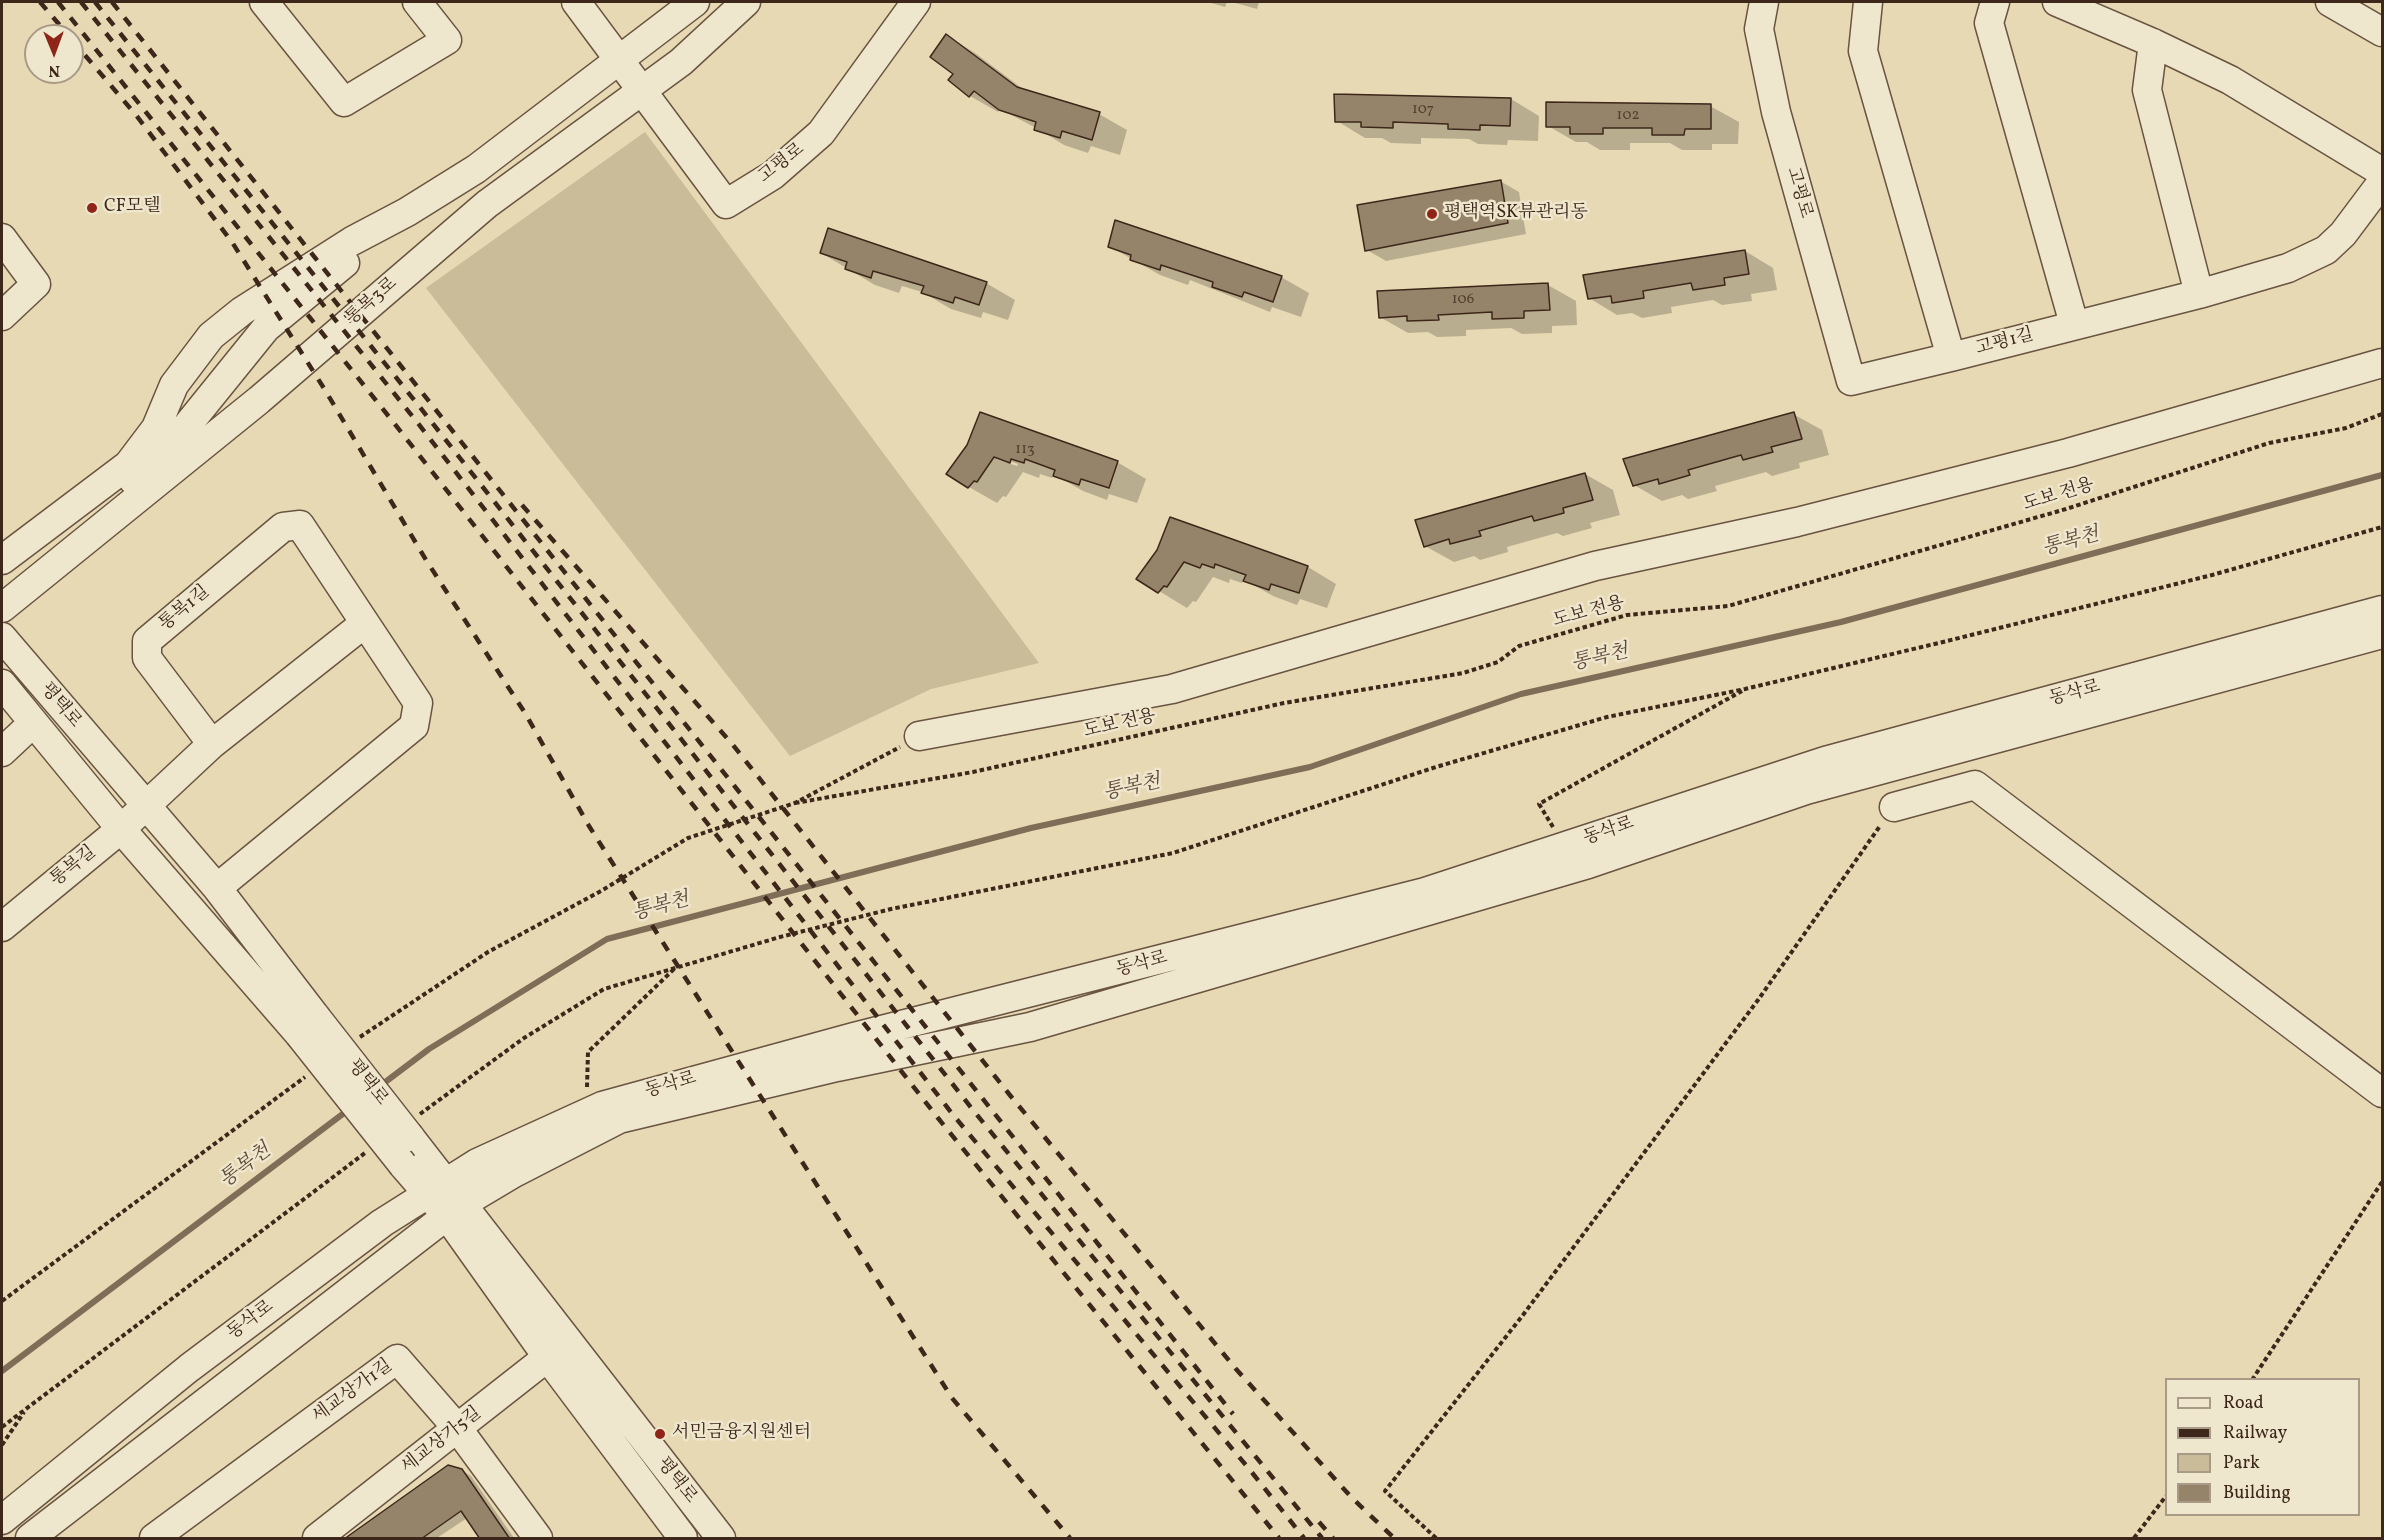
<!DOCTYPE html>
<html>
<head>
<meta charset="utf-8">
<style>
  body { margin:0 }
  #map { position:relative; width:2384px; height:1540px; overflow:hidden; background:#e7d9b3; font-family:Vollkorn,serif }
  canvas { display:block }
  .frame { position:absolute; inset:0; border:3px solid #3d271a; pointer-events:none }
  .legend { position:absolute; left:2165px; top:1378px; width:195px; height:138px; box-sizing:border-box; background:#efe6ce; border:2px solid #a89a86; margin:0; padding:8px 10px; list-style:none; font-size:18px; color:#3d271a }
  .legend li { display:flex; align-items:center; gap:12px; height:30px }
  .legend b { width:30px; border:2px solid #a89a86 }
  .north { position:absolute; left:24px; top:24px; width:60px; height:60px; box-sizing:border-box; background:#efe6ce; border:2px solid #a89a86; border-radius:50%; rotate:179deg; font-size:16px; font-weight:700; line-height:24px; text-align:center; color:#3d271a }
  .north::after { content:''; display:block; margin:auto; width:21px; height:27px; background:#8f2418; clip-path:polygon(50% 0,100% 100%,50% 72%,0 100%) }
</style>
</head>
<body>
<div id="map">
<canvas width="2384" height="1540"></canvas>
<div class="frame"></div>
<ul class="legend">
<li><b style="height:8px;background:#efe6ce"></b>Road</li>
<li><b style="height:8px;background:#3d271a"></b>Railway</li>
<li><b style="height:16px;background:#cabb99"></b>Park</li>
<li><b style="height:16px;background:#95846a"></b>Building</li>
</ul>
<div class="north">N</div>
</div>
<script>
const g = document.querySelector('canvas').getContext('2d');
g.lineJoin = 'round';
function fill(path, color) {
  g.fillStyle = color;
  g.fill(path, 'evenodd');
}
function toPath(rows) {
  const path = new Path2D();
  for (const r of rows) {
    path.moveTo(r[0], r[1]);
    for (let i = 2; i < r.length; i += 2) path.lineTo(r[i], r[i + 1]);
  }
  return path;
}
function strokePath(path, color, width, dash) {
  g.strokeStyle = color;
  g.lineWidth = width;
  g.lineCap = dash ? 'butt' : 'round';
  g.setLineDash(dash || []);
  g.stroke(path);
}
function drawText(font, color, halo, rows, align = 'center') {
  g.font = font + ' Vollkorn,"Noto Serif KR",serif';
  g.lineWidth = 5;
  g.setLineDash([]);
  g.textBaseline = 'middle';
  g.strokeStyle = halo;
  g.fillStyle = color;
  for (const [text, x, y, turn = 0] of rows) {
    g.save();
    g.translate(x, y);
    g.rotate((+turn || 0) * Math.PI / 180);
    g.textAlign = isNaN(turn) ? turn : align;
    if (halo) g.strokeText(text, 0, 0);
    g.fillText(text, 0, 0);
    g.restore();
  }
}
const green = toPath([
  [645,132,1039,663,931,689,790,756,426,288]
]);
const shadow = toPath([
  [1208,2,1227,2,1225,7],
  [1232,2,1259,2,1257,9],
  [947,36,975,53,1027,92,1099,114,1127,130,1120,155,1091,146,1088,153,1064,145,1036,128,1000,109,998,112,970,96,950,80,955,74],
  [1511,99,1539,116,1538,141,1508,140,1507,145,1478,144,1469,139,1421,138,1421,144,1391,143,1382,138,1365,138,1337,121],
  [1710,106,1739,122,1738,144,1712,144,1712,150,1682,150,1670,143,1630,143,1630,150,1600,150,1587,142,1576,142,1548,126],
  [1500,181,1519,192,1526,234,1386,261,1367,250],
  [1109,246,1281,277,1309,293,1301,317,1272,307,1270,312,1190,280,1188,285,1160,275],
  [1745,251,1773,268,1777,290,1751,294,1752,301,1722,305,1713,300,1671,307,1672,313,1642,318,1632,313,1617,315,1589,298],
  [821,253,986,283,1015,300,1008,320,983,312,981,318,951,309,922,292,902,286,899,293,875,285],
  [1548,285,1576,301,1577,325,1552,326,1552,333,1522,334,1511,328,1466,330,1466,336,1437,337,1428,332,1408,333,1380,317],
  [1793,414,1822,430,1829,455,1799,463,1800,468,1772,476,1766,472,1715,486,1717,491,1688,499,1682,495,1662,501,1634,485],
  [969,446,1117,462,1146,479,1137,503,1109,494,1107,500,1083,491,1053,474,1052,478,1040,474,1039,478,1023,472,1006,497,1003,496,997,503,969,487],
  [996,456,1018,464,1017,466,996,459],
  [1585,474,1613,490,1620,515,1590,523,1592,528,1563,536,1557,533,1507,547,1508,552,1480,560,1474,556,1454,562,1425,546],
  [1159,551,1308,567,1336,584,1327,608,1300,599,1297,605,1273,596,1243,579,1242,583,1230,579,1229,583,1213,577,1196,602,1193,601,1187,608,1159,591],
  [461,1470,471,1476,514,1538,482,1538,467,1518,437,1538,349,1538,429,1480]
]);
const stream = toPath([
  [380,1086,429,1049,607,939,1031,828,1310,767,1521,694,1841,622,2382,475],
  [2,1371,348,1110]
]);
const building = toPath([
  [946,34,1017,87,1100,112,1092,140,1062,131,1060,138,1034,130,1036,122,999,110,974,91,969,97,948,80,953,74,930,57,946,34],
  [1334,94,1511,98,1510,126,1480,125,1480,130,1448,129,1448,124,1393,122,1393,128,1361,127,1361,122,1335,122,1334,94],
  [1546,102,1711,104,1711,129,1685,129,1684,135,1652,135,1652,128,1603,128,1603,134,1570,134,1570,127,1546,127,1546,102],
  [1501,180,1508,223,1365,251,1357,205,1501,180],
  [1115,220,1282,276,1273,302,1244,292,1242,297,1212,287,1213,282,1161,265,1160,270,1130,260,1131,255,1108,247,1115,220],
  [828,228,987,282,979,305,955,297,953,303,921,293,924,286,873,271,871,278,845,269,847,262,820,253,828,228],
  [1745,250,1749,274,1724,278,1725,285,1693,290,1691,283,1643,291,1644,298,1612,303,1611,296,1588,299,1583,275,1745,250],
  [1548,283,1550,310,1524,311,1524,318,1492,319,1492,312,1438,315,1439,320,1407,321,1407,316,1379,318,1377,291,1548,283],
  [980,412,1118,461,1109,488,1081,479,1079,485,1053,476,1055,470,1025,459,1024,463,1011,459,1010,463,994,457,977,482,974,481,968,488,946,474,967,445,980,412],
  [1794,412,1802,439,1771,447,1773,452,1743,460,1741,455,1688,470,1690,475,1659,484,1658,479,1633,486,1623,459,1794,412],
  [1585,473,1593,500,1563,508,1564,513,1534,521,1532,516,1479,531,1481,536,1450,544,1449,539,1424,547,1415,520,1585,473],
  [1170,517,1308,566,1299,593,1271,584,1269,590,1243,581,1246,575,1215,564,1214,568,1202,564,1200,568,1184,562,1167,587,1164,586,1158,593,1136,579,1157,550,1170,517],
  [448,1465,462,1469,510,1539,480,1539,461,1511,421,1539,344,1539,448,1465]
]);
const path = toPath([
  [795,803,973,772,1284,703,1463,673,1498,662,1519,646,1627,615,1728,606,2066,509,2269,443,2346,428,2382,414],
  [1553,827,1539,804,1742,691],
  [360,1037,488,952,601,891,688,838,795,803,900,747],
  [587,1087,588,1052,674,969],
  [420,1114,524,1038,604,989,780,937,891,909,1173,853,1436,767,1607,717,1745,689,1947,641,2212,575,2382,527],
  [2,1301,305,1077],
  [2252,1380,2382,1182],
  [2,1427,365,1153],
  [2,1445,24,1412],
  [1436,1538,1385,1491,1523,1315,1758,1000,1880,826],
  [2134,1538,2166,1496]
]);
const minor = toPath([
  [264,2,344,102,447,40,417,2],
  [576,2,726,204,773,175,821,133,916,2],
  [1764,2,1759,29,1776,112,1851,381,1951,357],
  [1868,2,1863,51,1951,357,2199,294,2288,268,2326,250,2343,234,2382,182],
  [1995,2,1989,23,2074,324],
  [2057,2,2153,43,2230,80,2382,172],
  [2330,2,2382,32],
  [2153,43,2147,90,2199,294],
  [2,238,36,284,2,316],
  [133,480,173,443,266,328,345,263],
  [2,560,128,465,156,428,174,385,211,336,242,311,352,241,407,212,476,169,695,2],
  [2,608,259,400,487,204,681,62,746,2],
  [2,637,217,888,316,1017],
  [2,684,121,829,299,1034],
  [919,736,1172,689,1595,566,1797,522,2068,453,2382,363],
  [2,752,33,723],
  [1894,807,1975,785,2382,1093],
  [217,888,414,726,418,703,300,525,283,527,147,641,147,658,212,744,365,623],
  [2,927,121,829,212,744],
  [410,1137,721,1538],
  [403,1165,447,1216,548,1358,683,1538],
  [2,1520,189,1368,382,1223,477,1163,602,1106,854,1037,1425,892,1825,761,2382,610],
  [30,1538,462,1204,514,1173,619,1119,837,1067,1030,1027,1588,864,1806,790,2382,634],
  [154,1538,397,1359,458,1429,538,1538],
  [317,1538,563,1345]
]);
const rail = toPath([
  [40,2,69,36],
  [58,2,394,423,938,1118,1279,1538],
  [81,2,417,422,954,1116,1250,1470,1304,1538],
  [95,2,419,406,973,1110,1322,1538],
  [112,2,1233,1414],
  [72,40,136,115,232,242,325,390,426,560,525,713,589,826,952,1398,1070,1538],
  [522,505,733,745,1009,1094,1236,1369,1352,1498,1394,1538],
  [1319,1522,1333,1538]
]);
const minorBridge = toPath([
  [316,1017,410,1137],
  [299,1034,403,1165]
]);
const markers = [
  [92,208,6,"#8f2418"],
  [1432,214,6,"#8f2418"],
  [660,1434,6,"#8f2418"]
];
const numberNames = [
  ["107",1423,110],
  ["102",1628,116],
  ["106",1463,300],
  ["113",1025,450]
];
const streetNames = [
  ["고평로",782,164,-38],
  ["고평로",1798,193,74],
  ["통복3로",372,302,-41],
  ["고평1길",2005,343,-15],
  ["도보 전용",2059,496,-17],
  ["통복1길",185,609,-40],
  ["도보 전용",1589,613,-15],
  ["동삭로",2075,694,-15],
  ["평택로",60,706,50],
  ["도보 전용",1120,725,-13],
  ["동삭로",1609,832,-19],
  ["통복길",74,867,-39],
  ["동삭로",1142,965,-15],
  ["평택로",367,1083,52],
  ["동삭로",671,1086,-16],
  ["동삭로",251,1321,-37],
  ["세교상가1길",353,1392,-36],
  ["세교상가5길",442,1441,-38],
  ["평택로",676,1481,52]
];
const poiNames = [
  ["CF모텔",104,208],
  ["평택역SK뷰관리동",1444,214],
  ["서민금융지원센터",672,1434]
];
const waterNames = [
  ["통복천",2071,543,-15],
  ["통복천",1600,659,-13],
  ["통복천",1132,789,-12],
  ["통복천",661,908,-15],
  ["통복천",246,1167,-37]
];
fill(green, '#cabb99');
fill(shadow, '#0003');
strokePath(stream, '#806d57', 6);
fill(building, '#95846a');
strokePath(building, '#3d271a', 1.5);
strokePath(minor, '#685440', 31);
strokePath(path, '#3d271a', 4, [4.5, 3]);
strokePath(minor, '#efe6ce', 28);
strokePath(rail, '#3d271a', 4.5, [10, 10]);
strokePath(minorBridge, '#685440', 31, []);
strokePath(minorBridge, '#efe6ce', 28);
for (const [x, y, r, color] of markers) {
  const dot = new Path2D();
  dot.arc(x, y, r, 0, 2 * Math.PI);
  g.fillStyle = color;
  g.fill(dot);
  strokePath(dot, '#efe6ce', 2);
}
drawText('15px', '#533e2e', null, numberNames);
drawText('18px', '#3d271a', '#efe6ce', streetNames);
drawText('18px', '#3d271a', '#efe6ce', poiNames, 'left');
drawText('italic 20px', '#5f4a38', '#efe6ce', waterNames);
</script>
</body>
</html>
